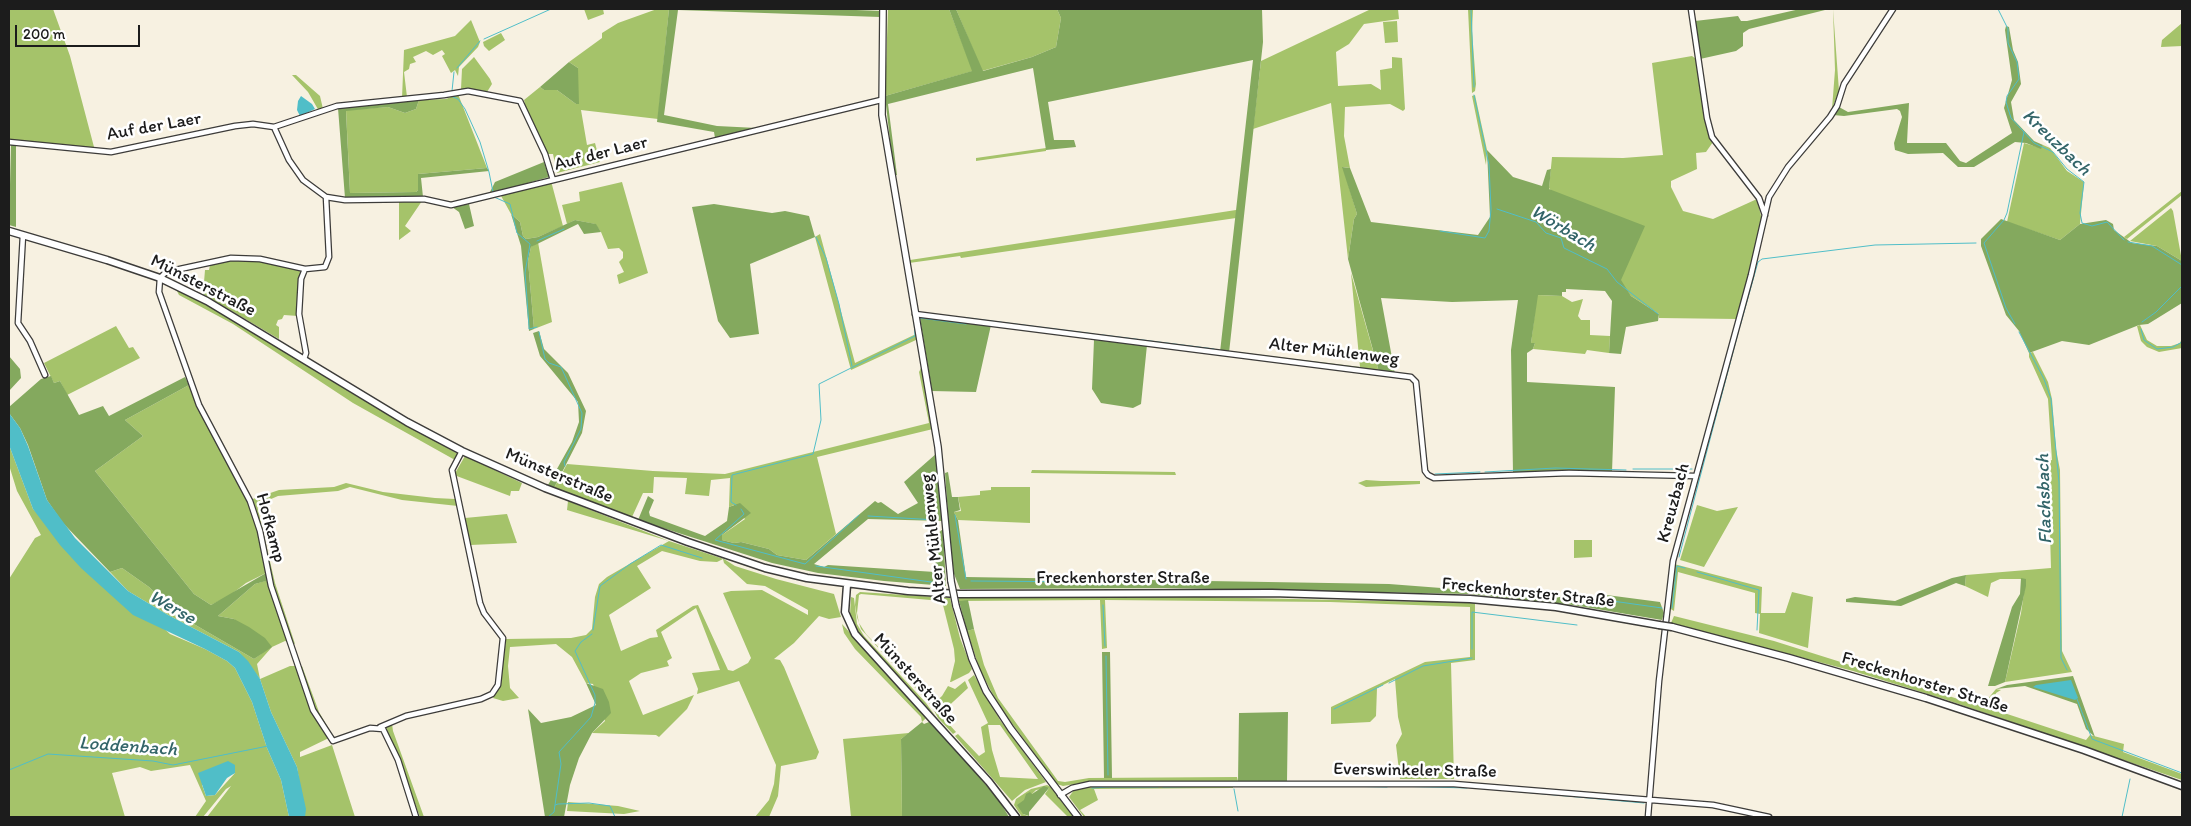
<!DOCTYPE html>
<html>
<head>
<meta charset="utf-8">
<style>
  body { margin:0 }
  #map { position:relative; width:2191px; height:826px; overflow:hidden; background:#f7f1e1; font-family:Itim,sans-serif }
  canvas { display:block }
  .frame { position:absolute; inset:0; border:10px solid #1c1c1c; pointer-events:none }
  .scale { position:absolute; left:15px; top:25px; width:125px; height:22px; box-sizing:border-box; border:2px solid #1c1c1c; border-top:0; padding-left:6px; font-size:15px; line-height:18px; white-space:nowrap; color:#1c1c1c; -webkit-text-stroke:4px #fff; paint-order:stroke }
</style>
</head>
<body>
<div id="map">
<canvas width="2191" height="826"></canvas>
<div class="frame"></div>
<div class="scale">200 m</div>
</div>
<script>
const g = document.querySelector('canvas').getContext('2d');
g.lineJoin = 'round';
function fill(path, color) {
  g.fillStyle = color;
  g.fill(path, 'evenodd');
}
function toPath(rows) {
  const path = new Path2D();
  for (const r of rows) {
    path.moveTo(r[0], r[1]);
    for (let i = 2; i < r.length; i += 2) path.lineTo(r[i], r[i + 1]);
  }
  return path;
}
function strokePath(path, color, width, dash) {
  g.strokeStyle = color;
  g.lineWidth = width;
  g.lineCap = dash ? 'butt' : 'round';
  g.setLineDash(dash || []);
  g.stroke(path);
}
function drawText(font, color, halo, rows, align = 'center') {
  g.font = font + ' Itim,sans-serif';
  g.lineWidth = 5;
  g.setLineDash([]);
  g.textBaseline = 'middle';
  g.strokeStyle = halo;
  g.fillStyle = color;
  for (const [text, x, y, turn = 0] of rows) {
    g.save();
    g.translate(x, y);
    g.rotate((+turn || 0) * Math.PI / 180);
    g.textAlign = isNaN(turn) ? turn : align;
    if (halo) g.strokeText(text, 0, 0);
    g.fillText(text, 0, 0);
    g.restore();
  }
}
const green = toPath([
  [9,9,53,9,70,56,94,147,65,147,9,140],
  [584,9,606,9,603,9,604,14,588,20],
  [657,9,669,9,658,119,581,110,587,145,595,143,600,162,557,173,553,154,548,154,527,113,524,100,540,87,544,90,557,90,576,104,578,68,569,62,602,38,602,33,618,23],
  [888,9,949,9,973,71,885,96],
  [956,9,1057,9,1061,18,1056,47,1032,57,982,71],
  [1371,9,1398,9,1399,19,1364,24,1349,44,1336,52,1338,86,1371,84,1381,90,1380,70,1392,68,1392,57,1402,58,1405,109,1403,111,1390,104,1345,107,1344,136,1350,168,1343,167,1357,214,1354,219,1348,259,1331,103,1253,129,1261,61],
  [1468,9,1473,9,1472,31,1476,84,1475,91,1472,93],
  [1833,9,1839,91,1832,109,1835,70],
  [471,20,480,42,478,47,459,67,458,76,455,70,451,73,442,56,445,54,442,50,433,55,426,51,413,57,416,62,410,64,409,69,404,72,407,97,402,98,404,50,455,36],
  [1397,21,1398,42,1385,43,1383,22],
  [2182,23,2182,46,2161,47,2162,40],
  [501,33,505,40,489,51,484,46,483,42],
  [1692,56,1696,59,1713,142,1706,152,1696,153,1697,169,1671,181,1671,187,1683,211,1713,219,1757,199,1762,220,1737,319,1659,318,1659,314,1631,296,1549,188,1552,157,1623,158,1663,155,1652,63],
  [474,57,490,79,492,84,487,92,461,89,462,69],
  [292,75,296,75,320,96,323,109,319,111,308,92],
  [458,94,487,168,418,174,418,190,416,192,350,193,346,110,388,107,405,113,416,109,419,100,446,99],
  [1475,95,1487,150,1486,165,1472,96],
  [2024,143,2041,148,2043,145,2050,148,2067,171,2084,182,2080,224,2060,240,2007,222],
  [1046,148,1046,151,976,161,976,158],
  [551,181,563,226,538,237,526,239,523,236,520,222,511,214,500,194],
  [622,182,648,273,619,284,617,275,624,272,619,262,623,258,623,252,619,248,608,249,601,232,595,224,575,220,567,224,562,205,580,201,579,192],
  [2182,191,2182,195,2127,239,2124,237],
  [422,201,405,226,411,231,399,240,399,202],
  [2171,208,2173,211,2182,261,2157,246,2130,241],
  [1236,210,1236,218,961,258,960,256,909,263,910,260],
  [820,234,855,363,916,334,916,340,851,370,815,237],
  [538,242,552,322,534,329,528,261,531,247],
  [237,260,279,263,301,269,298,316,284,315,282,319,278,320,276,325,279,327,279,339,203,294,205,270,209,270,210,265],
  [1351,273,1379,372,1229,353,1230,351,1360,367],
  [176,289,227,316,358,397,458,454,455,460,353,403,233,324,179,295],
  [1537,295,1562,296,1572,302,1583,299,1578,316,1581,320,1590,320,1590,335,1610,336,1609,353,1587,350,1585,354,1533,349,1535,343,1531,343],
  [2140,325,2147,340,2157,346,2171,346,2180,343,2182,338,2182,348,2159,352,2147,347,2141,341,2137,326],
  [116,326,129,348,133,347,140,358,67,395,60,381,54,383,44,363],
  [2033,352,2048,382,2052,399,2056,449,2060,470,2062,651,2072,672,2005,682,2021,613,2026,579,2000,579,1991,583,1988,597,1965,586,1966,575,2051,568,2048,461,2052,460,2048,399,2029,357,2029,353],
  [922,366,933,429,817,457,836,534,806,560,777,555,769,549,741,542,734,543,722,540,722,535,745,519,734,505,729,507,730,478,711,480,709,496,685,494,687,478,654,477,653,493,643,493,632,517,554,488,567,464,653,471,725,474,929,423,919,372],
  [189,385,197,408,239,481,247,501,279,490,334,487,346,483,383,492,435,498,455,499,458,506,402,500,350,487,338,491,278,496,257,505,275,583,295,644,285,641,272,647,257,664,260,679,290,666,302,666,319,712,333,736,300,752,300,757,332,745,355,817,305,817,297,767,271,712,260,679,239,652,168,615,128,591,110,572,122,568,149,587,172,610,192,623,254,659,261,654,234,619,218,616,255,584,265,581,266,573,246,583,229,596,211,605,194,594,95,471,143,436,125,420],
  [9,445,33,509,170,634,205,649,227,661,235,668,252,702,267,748,281,780,289,817,207,817,231,786,226,789,203,817,195,817,206,801,190,765,151,771,140,767,112,773,125,817,9,817,9,579,35,538,41,535,17,491,9,465],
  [235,773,215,795,206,796,202,785],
  [465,456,522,483,519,491,511,491,510,496,454,475],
  [1032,470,1175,472,1176,475,1031,473],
  [1366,480,1381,481,1420,481,1420,484,1366,487,1358,483],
  [991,487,1030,487,1030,523,958,520,954,512,961,511,958,497,980,495,980,491,991,490],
  [568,501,669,541,724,559,735,566,776,579,834,594,841,617,829,619,819,616,794,643,774,659,780,660,784,667,819,752,816,759,781,766,778,796,769,817,755,817,769,800,774,784,776,765,739,681,697,694,698,689,692,673,720,670,696,608,661,632,672,658,667,661,669,666,641,673,629,681,643,715,694,695,687,709,659,737,656,735,592,733,605,721,593,684,586,683,572,657,556,644,510,647,508,666,510,688,519,698,503,701,493,698,500,686,506,639,571,638,586,635,592,629,595,597,599,584,607,577,669,541,567,510],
  [662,551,700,561,717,562,723,559,724,563,747,584,765,586,808,610,808,615,762,590,731,591,723,593,751,658,748,663,733,671,728,670,698,605,693,606,656,630,658,637,650,638,621,651,609,615,651,588,637,566],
  [1697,505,1717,511,1738,507,1704,567,1680,560],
  [507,514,517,543,470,545,465,518],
  [1574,540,1592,540,1592,557,1574,558],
  [1674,564,1762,587,1761,613,1785,613,1792,592,1813,597,1808,648,1759,633,1760,614,1755,613,1755,593,1678,572,1674,611,1669,608],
  [860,592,950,598,960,638,972,669,969,673,951,682,950,682,955,661,954,649,942,601,861,594,859,595,857,613,859,623,866,634,933,704,942,696,948,686,955,689,965,681,968,688,940,714,956,732,953,734,938,718,931,705,861,629,857,617,855,605,856,595],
  [851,597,854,598,857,624,864,636,926,703,936,717,859,634,850,614],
  [1202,597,1475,603,1475,660,1451,663,1454,779,1400,779,1396,745,1402,734,1398,717,1395,679,1377,688,1376,716,1370,722,1331,724,1331,707,1425,662,1470,657,1470,607,1330,602,1105,600,1107,648,1102,649,1100,600,959,601,959,598],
  [1674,616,1774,641,1974,704,1986,701,1996,689,2001,690,1996,693,1992,709,2086,740,2090,735,2124,744,2123,752,2182,774,2182,780,1944,699,1853,671,1671,623],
  [842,624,927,717,922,722,921,717,855,649,844,633],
  [974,629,984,665,998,698,1058,781,1065,782,1089,778,1237,777,1238,781,1087,782,1063,786,1057,784,1005,714,991,691,980,670,967,631],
  [974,675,1000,720,1046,782,1025,790,1012,801,955,736,958,734,979,756,985,752,981,727,988,723,968,680],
  [988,725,1000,725,1038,779,1000,777,992,750],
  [392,724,393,731,424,817,420,817,386,728],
  [909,733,901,739,902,817,851,817,843,739],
  [1047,785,1051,787,1074,817,1068,817,1045,794,1049,788,1036,790,1032,794,1023,814,1030,817,1022,817,1014,805,1016,799,1031,789],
  [1233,785,1233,788,1094,789,1098,800,1080,810,1086,817,1084,817,1069,797,1074,790,1091,786],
  [568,802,618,806,640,811,624,814,567,811]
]);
const forest = toPath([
  [669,9,830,9,882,11,880,17,678,10,664,115,717,126,757,128,715,138,714,132,657,122],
  [949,9,956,9,983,71,1032,57,1056,47,1061,18,1057,9,1262,9,1263,42,1229,353,1220,352,1253,60,1048,102,1054,140,1074,140,1076,147,1046,150,1033,68,888,104,897,175,894,175,885,96,972,71],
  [1800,9,1829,9,1749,29,1743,33,1743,46,1736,51,1700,59,1695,21,1738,16,1741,21,1747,21],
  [2006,26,2009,27,2013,50,2018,62,2021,84,2011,102,2014,120,2034,141,2043,145,2041,149,2026,143,2015,142,1974,167,1958,167,1943,153,1908,154,1895,150,1894,143,1902,117,1900,111,1897,109,1844,116,1833,115,1839,107,1848,112,1909,103,1907,143,1946,143,1960,161,1966,163,2012,133,2004,108,2012,80,2005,30],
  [569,62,578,68,579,104,576,104,557,90,544,90,540,87],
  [419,100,416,109,405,113,388,107,346,111,350,193,416,192,418,190,418,174,487,168,489,171,421,178,423,197,345,198,338,108],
  [11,144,16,145,16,227,9,225],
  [1487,150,1513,177,1542,186,1547,170,1551,169,1549,189,1645,226,1621,280,1631,296,1659,314,1658,321,1626,327,1621,354,1609,353,1612,301,1605,291,1566,289,1566,292,1562,292,1562,296,1538,295,1531,343,1535,343,1533,349,1527,353,1527,382,1615,387,1612,472,1569,470,1513,473,1511,350,1518,300,1452,302,1381,298,1395,374,1379,372,1348,259,1354,219,1357,214,1342,167,1350,168,1371,222,1478,235,1490,217],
  [544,162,549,177,489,194,495,182],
  [469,204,474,226,465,229,459,212,452,207],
  [714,204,772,213,785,211,809,216,815,237,750,264,759,334,730,338,718,321,692,207],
  [511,214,520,222,523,236,526,239,538,237,575,220,596,224,601,232,584,234,578,224,531,247,528,261,534,329,529,331,521,246],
  [2001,219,2060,240,2080,224,2106,220,2113,224,2114,230,2132,243,2157,246,2182,261,2182,303,2148,324,2139,325,2089,345,2062,341,2029,353,2019,331,2006,315,1981,246,1981,239],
  [920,318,991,325,976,392,932,391],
  [539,331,544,349,568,373,586,411,582,433,554,488,548,485,572,442,579,422,578,402,540,356,533,333],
  [1094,340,1147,345,1141,404,1133,408,1101,403,1092,389],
  [9,356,20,369,21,378,9,391],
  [51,376,54,383,60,381,79,415,103,406,109,416,185,377,189,385,125,420,143,436,95,471,194,594,211,605,266,573,266,581,255,584,218,616,234,619,249,627,265,638,272,647,254,659,192,623,172,610,149,587,122,568,110,572,62,522,47,500,28,445,20,428,9,413,9,407,41,379],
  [937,453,942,521,868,519,814,564,824,567,828,565,935,572,937,534,943,529,946,586,884,581,818,573,772,563,638,520,648,496,654,500,649,512,650,516,705,536,727,521,729,507,740,503,751,513,722,535,722,540,734,543,741,542,769,549,777,555,806,560,875,501,878,503,881,502,898,514,918,503,904,482],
  [948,472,952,497,958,497,960,510,954,512,958,520,966,577,1389,584,1585,599,1599,594,1660,602,1664,613,1662,620,1573,605,1470,594,1164,588,960,589,954,574,950,542,945,473],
  [1966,575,1965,586,1956,583,1901,606,1846,602,1846,599,1855,597,1895,601,1952,578],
  [2021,578,2026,579,2026,586,2005,682,1995,686,1988,686,2012,607,2020,594],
  [968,600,974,629,967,631,959,601],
  [1102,652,1110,652,1112,778,1104,778],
  [2073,676,2095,737,2086,729,2077,704,2025,686,1996,689,2007,685],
  [586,683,603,689,609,702,611,713,592,733,579,758,570,785,564,817,545,817,528,709,541,723,571,717,596,705],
  [1288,712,1287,781,1238,781,1239,713],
  [922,722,924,724,929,722,966,761,1000,802,1009,817,902,817,901,739],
  [1044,786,1049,788,1029,812,1029,816,1023,814,1017,805,1024,800,1026,794,1030,792,1032,794]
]);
const water = toPath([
  [301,96,312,104,315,109,300,116,297,110,298,101],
  [9,413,20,428,28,446,47,500,75,538,128,591,168,615,239,652,248,661,260,679,271,712,297,767,306,809,305,817,289,817,281,780,267,748,252,702,235,668,227,661,205,649,133,615,81,568,60,545,33,509,9,445],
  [2071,680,2078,698,2075,700,2033,687,2036,685],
  [228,761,235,765,235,773,227,778,215,795,206,796,198,773]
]);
const stream = toPath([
  [1471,9,1474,87],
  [1998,9,2008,29,2008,43,2017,62,2019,79,2007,96,2006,102,2011,118,2034,143,2053,152,2067,169,2084,182,2080,213,2082,223,2092,226,2107,222,2124,240],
  [484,39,551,9],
  [457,68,480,41],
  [452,91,454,72],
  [453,97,458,99,465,109,480,142,489,172,493,192],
  [494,197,510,204,517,233,530,244,525,273,529,326,529,329,537,327],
  [1497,209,1536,222,1546,233,1561,238,1564,248,1607,269,1617,282,1658,314],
  [1440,231,1485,238,1489,231,1491,209,1489,165,1474,95],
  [816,237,826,258,839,304,852,366],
  [537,241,564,229],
  [2128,242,2152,246,2182,265],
  [920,318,966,324],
  [967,318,1094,334],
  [2142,322,2156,312,2182,286],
  [2015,324,2006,308,1984,243,2004,220,2007,213,2024,132],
  [1740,326,1758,262,1762,259,1875,245,1976,243],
  [2141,329,2144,340,2157,349,2173,347,2182,342],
  [539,332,545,359,549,363,561,367,582,413,581,429,564,462,565,466],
  [2019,332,2044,379,2051,399,2059,482,2061,658,2067,670],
  [1102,335,1214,349],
  [1633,469,1692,469],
  [1485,472,1555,468,1626,470],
  [1435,474,1480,472],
  [736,505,731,502,732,475,813,454,821,420,819,384,915,336,914,320],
  [741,509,744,514,715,540,805,564,859,515],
  [955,515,966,579],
  [868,516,937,520],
  [1679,557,1738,333],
  [816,566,938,583],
  [1697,572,1759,590,1757,630],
  [971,581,1094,582,1102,585],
  [1587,599,1591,598,1662,608],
  [1103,605,1105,646],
  [1672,608,1677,566,1685,568],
  [593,630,600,586,630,564,661,545,702,558],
  [1472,649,1472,612,1577,625],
  [1106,656,1108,775],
  [1389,683,1423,666,1472,658],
  [2077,699,2092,739,2182,773],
  [1334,709,1383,685],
  [9,770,48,754,153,761,173,765,268,746],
  [1237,786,1274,786],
  [1340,786,1387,787],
  [1394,786,1467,788],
  [1108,787,1158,787],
  [1163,787,1233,786],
  [1092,788,1108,787],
  [1234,789,1238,811],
  [1512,791,1644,803],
  [555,805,561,764,559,752,591,717,595,703,595,695,575,651,581,642,592,634],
  [548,817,554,812,555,805,558,804,589,803,610,806,615,817],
  [2122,817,2130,779]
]);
const minor = toPath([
  [1691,9,1707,118,1712,137,1759,198,1765,215],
  [274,127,337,106,444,95,468,91,520,101,545,154,553,180],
  [9,142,111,152,235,126,253,124,274,127,289,160,303,180,326,197,345,200,424,199,451,205,881,100],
  [326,197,329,257,325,267,305,269,260,259,231,258,166,272,160,278,159,292,199,405,250,501,260,531,271,586,313,710,333,741,370,728,383,729,398,760,416,817],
  [23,235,18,323,30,341,45,375],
  [915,314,1411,377,1416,382,1425,471,1428,475,1434,478,1569,473,1695,476],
  [304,359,306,353,299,314,301,279,305,269],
  [380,727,406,716,481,699,492,694,498,685,503,638,484,613,480,603,452,470,462,451],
  [1060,795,1072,788,1090,784,1454,784,1713,805,1769,817],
  [1648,817,1659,681,1673,561,1751,275,1769,197,1788,167,1830,117,1837,106,1844,84,1893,9]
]);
const tertiary = toPath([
  [883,9,882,115,938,447,951,581],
  [956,606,972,659,986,691,1011,729,1078,817]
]);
const secondary = toPath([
  [9,231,107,260,160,278,207,301,407,422,462,451,545,488,688,542,765,568,807,578,908,591,959,594,1272,593,1470,599,1556,607,1659,625],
  [847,585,845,612,855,634,989,782,1016,817],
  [1672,627,1789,658,1926,698,2084,750,2182,786]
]);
const tertiaryBridge = toPath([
  [951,581,956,606]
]);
const secondaryBridge = toPath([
  [1659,625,1672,627]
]);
const streetNames = [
  ["Auf der Laer",154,127,-10],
  ["Auf der Laer",601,154,-14],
  ["Münsterstraße",203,286,27],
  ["Alter Mühlenweg",1334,352,7],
  ["Münsterstraße",559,476,23],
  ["Kreuzbach",1674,503,-75],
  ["Hofkamp",270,528,75],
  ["Alter Mühlenweg",934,539,-96],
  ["Freckenhorster Straße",1123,578],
  ["Freckenhorster Straße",1528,593,6],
  ["Münsterstraße",915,679,48],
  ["Freckenhorster Straße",1925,683,17],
  ["Everswinkeler Straße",1415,771,1]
];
const waterNames = [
  ["Kreuzbach",2056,143,44],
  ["Wörbach",1563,229,31],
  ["Flachsbach",2045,499,-92],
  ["Werse",172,608,30],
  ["Loddenbach",128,747,4]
];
fill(green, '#a5c36a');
fill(forest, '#84a95e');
fill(water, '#50bec8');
strokePath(stream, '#50bec8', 1);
strokePath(minor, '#3d3c3a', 7);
strokePath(tertiary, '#3d3c3a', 8);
strokePath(secondary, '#3d3c3a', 9);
strokePath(minor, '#fff', 4.5);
strokePath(tertiary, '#fff', 5.5);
strokePath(secondary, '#fff', 6);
strokePath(tertiaryBridge, '#3d3c3a', 8, []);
strokePath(secondaryBridge, '#3d3c3a', 9, []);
strokePath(tertiaryBridge, '#fff', 5.5);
strokePath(secondaryBridge, '#fff', 6);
drawText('18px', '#1c1c1c', '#fff', streetNames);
drawText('italic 19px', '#336569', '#fff', waterNames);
</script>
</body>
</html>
